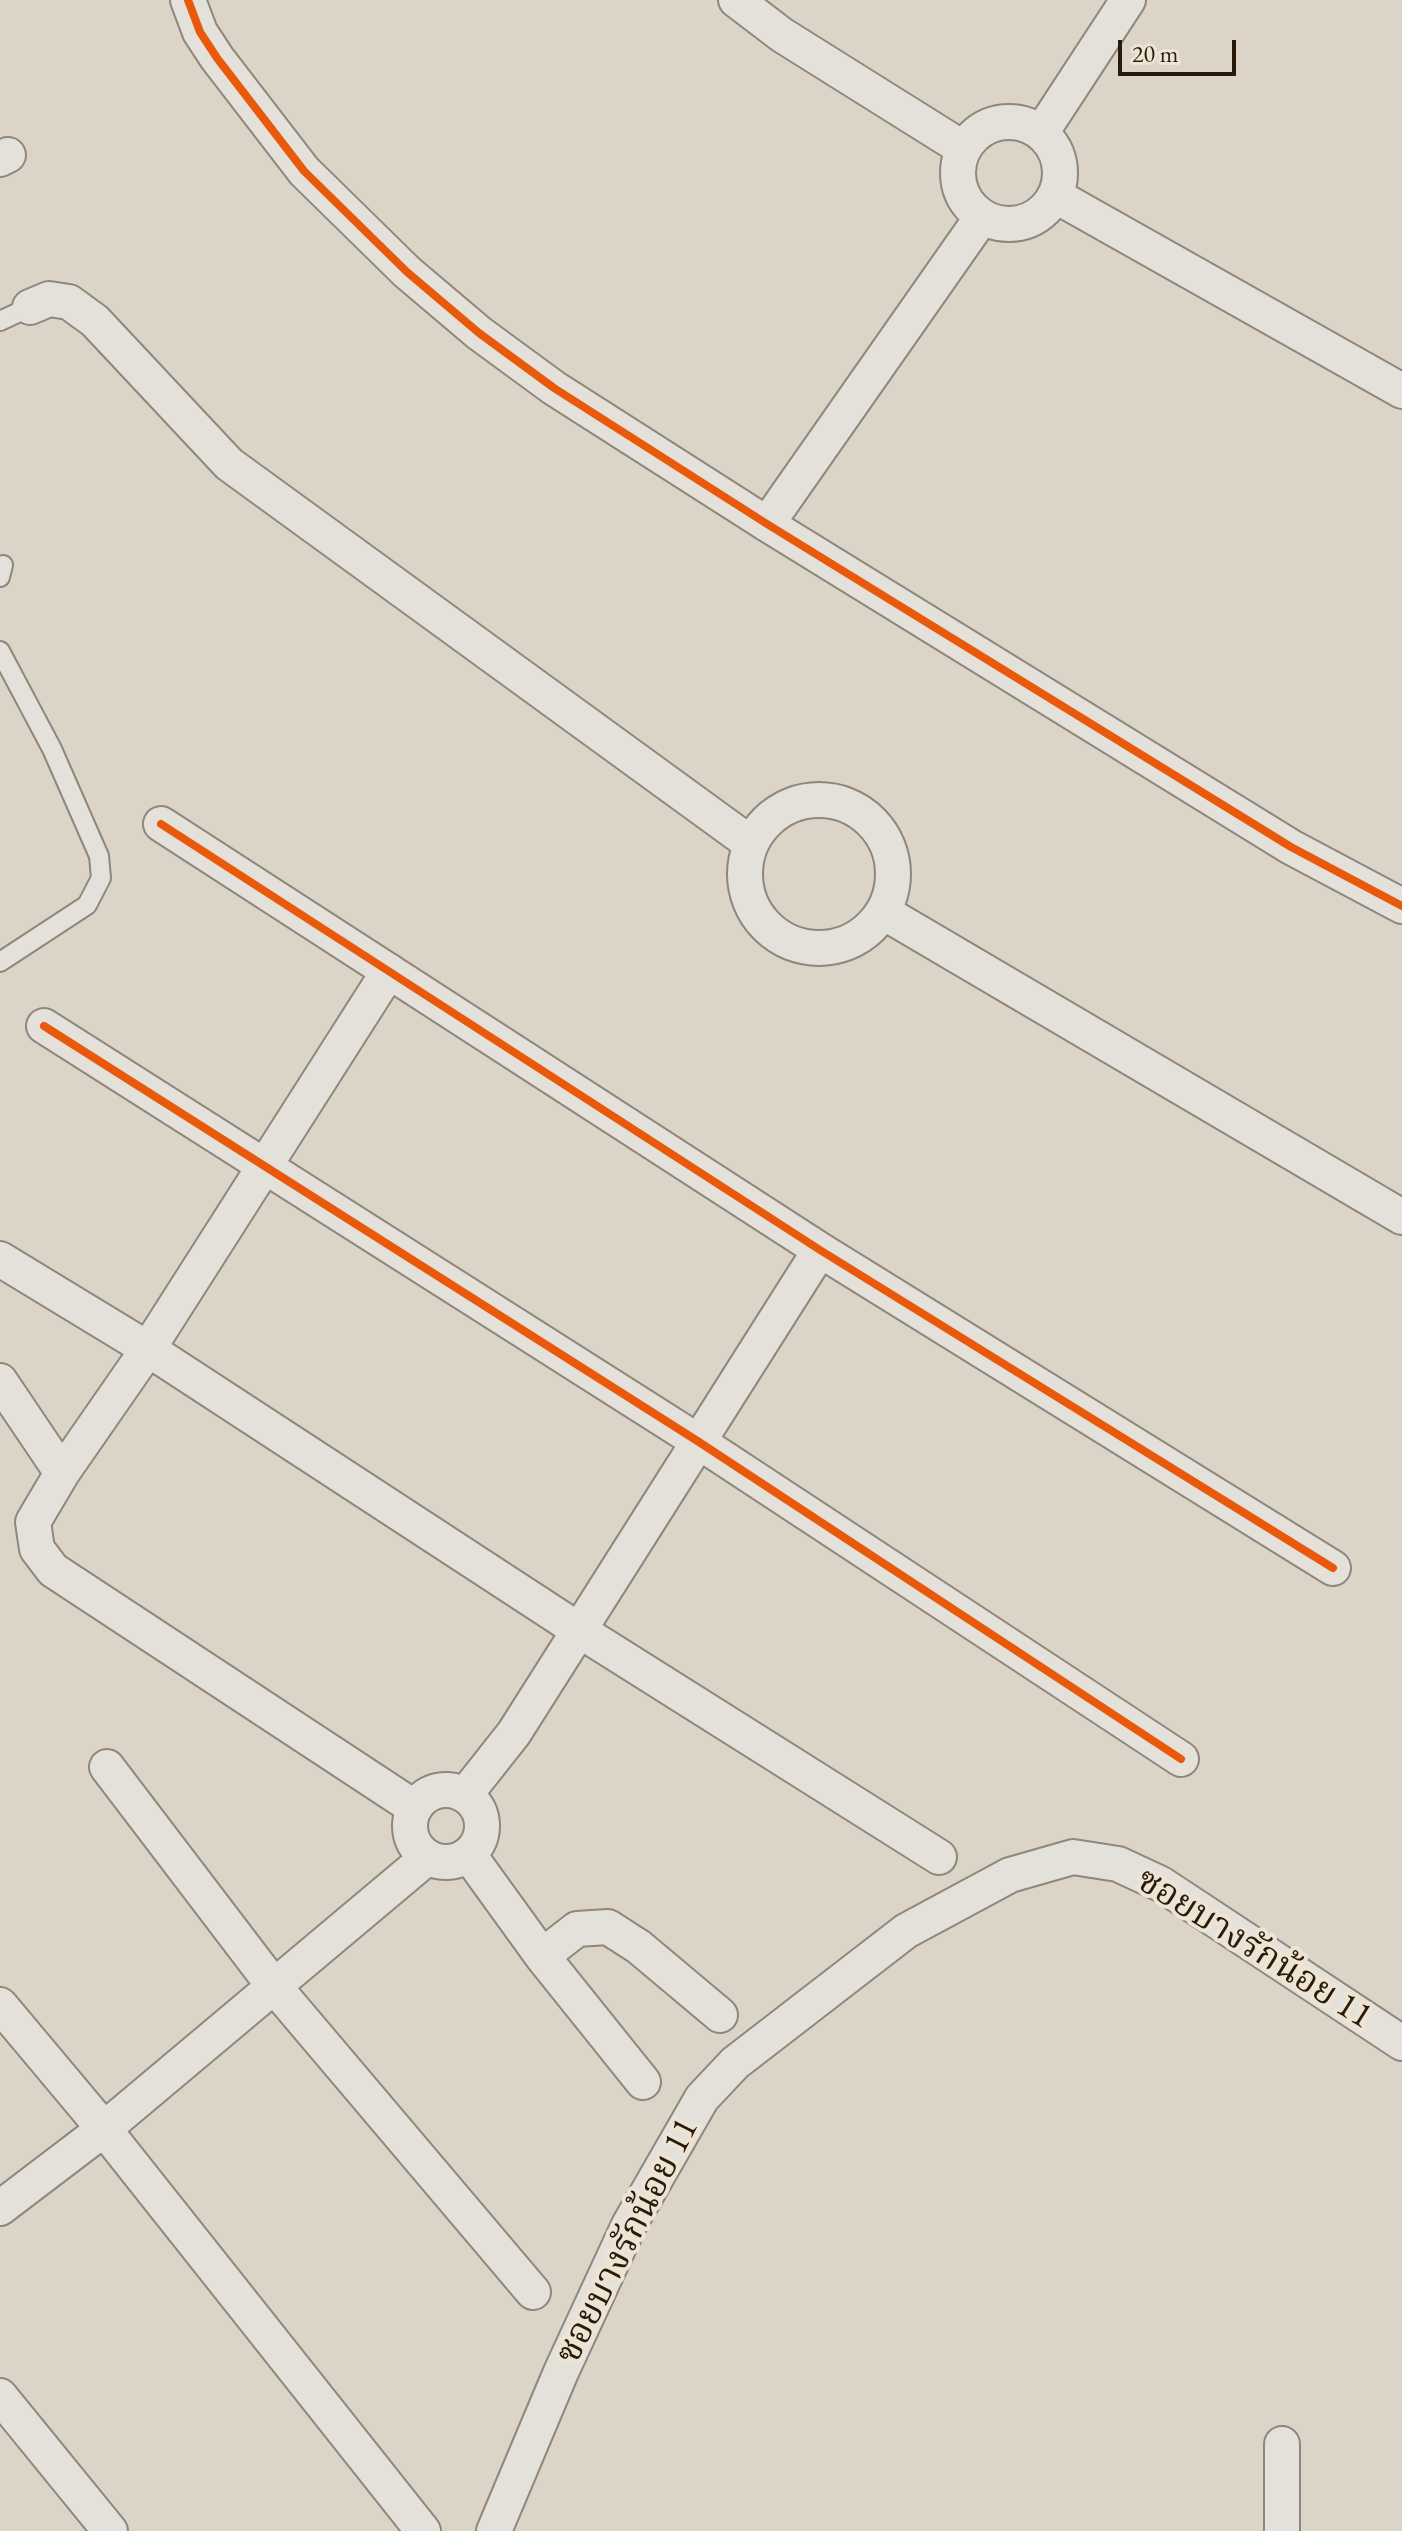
<!DOCTYPE html>
<html>
<head>
<meta charset="utf-8">
<style>
  body { margin:0 }
  #map { position:relative; width:1402px; height:2531px; overflow:hidden; background:#dcd4c7; font-family:"EB Garamond",serif }
  canvas { display:block }
  .scale { position:absolute; left:1118px; top:40px; width:118px; height:36px; box-sizing:border-box; border:4px solid #2a1b09; border-top:0; padding-left:10px; font-size:24px; line-height:28px; white-space:nowrap; color:#2a1b09; -webkit-text-stroke:6px #eee4d5; paint-order:stroke }
</style>
</head>
<body>
<div id="map">
<canvas width="1402" height="2531"></canvas>
<div class="scale">20 m</div>
</div>
<script>
const g = document.querySelector('canvas').getContext('2d');
g.lineJoin = 'round';
function toPath(rows) {
  const path = new Path2D();
  for (const r of rows) {
    if (r.length === 3) {
      path.moveTo(r[0] + r[2], r[1]);
      path.arc(r[0], r[1], r[2], 0, 2 * Math.PI);
      continue;
    }
    path.moveTo(r[0], r[1]);
    for (let i = 2; i < r.length; i += 2) path.lineTo(r[i], r[i + 1]);
  }
  return path;
}
function strokePath(path, color, width, dash) {
  g.strokeStyle = color;
  g.lineWidth = width;
  g.lineCap = dash ? 'butt' : 'round';
  g.setLineDash(dash || []);
  g.stroke(path);
}
function drawText(font, color, halo, rows, align = 'center') {
  g.font = font + ' "EB Garamond","Noto Serif Thai",serif';
  g.lineWidth = 8;
  g.setLineDash([]);
  g.textBaseline = 'middle';
  g.strokeStyle = halo;
  g.fillStyle = color;
  for (const [text, x, y, turn = 0] of rows) {
    g.save();
    g.translate(x, y);
    g.rotate((+turn || 0) * Math.PI / 180);
    g.textAlign = isNaN(turn) ? turn : align;
    if (halo) g.strokeText(text, 0, 0);
    g.fillText(text, 0, 0);
    g.restore();
  }
}
const lane = toPath([
  [0,321,30,307],
  [0,577,3,565],
  [0,651,52,749,99,856,101,878,87,905,0,962]
]);
const street = toPath([
  [188,0,200,32,217,58,304,171,407,272,479,333,554,388,767,524,1291,847,1402,906],
  [736,0,782,35,964,149],
  [1009,173,51],
  [1041,133,1128,0],
  [0,159,8,155],
  [1056,196,1402,391],
  [30,307,49,299,69,302,95,321,229,464,750,843],
  [767,524,982,217],
  [819,874,74],
  [161,824,820,1250,1333,1568],
  [885,913,1402,1217],
  [44,1026,699,1442,1181,1759],
  [0,1259,148,1349,577,1629,939,1857],
  [0,1381,62,1473,33,1522,37,1549,53,1570,415,1808],
  [62,1473,148,1349,389,971],
  [107,1767,273,1985,533,2292],
  [446,1826,36],
  [465,1795,514,1733,820,1250],
  [469,1855,542,1956,643,2082],
  [542,1956,577,1929,608,1927,639,1947,720,2015],
  [0,2005,104,2129,423,2531],
  [0,2208,104,2129,428,1857],
  [0,2396,110,2531],
  [1282,2444,1282,2531],
  [494,2531,561,2372,629,2225,702,2098,735,2063,906,1931,1010,1875,1073,1857,1118,1864,1161,1884,1402,2043]
]);
const cycleway = toPath([
  [188,0,200,32,217,58,304,171,407,272,479,333,554,388,767,524,1291,847,1402,906],
  [161,824,820,1250,1333,1568],
  [44,1026,699,1442,1181,1759]
]);
const streetNames = [
  ["ซอยบางรักน้อย 11",1254,1949,32],
  ["ซอยบางรักน้อย 11",628,2241,-63]
];
strokePath(lane, '#8e877d', 22);
strokePath(street, '#8e877d', 38);
strokePath(lane, '#e4e0da', 18);
strokePath(street, '#e4e0da', 34);
strokePath(cycleway, '#e8590c', 8);
drawText('36px', '#2a1b09', '#eee4d5', streetNames);
</script>
</body>
</html>
